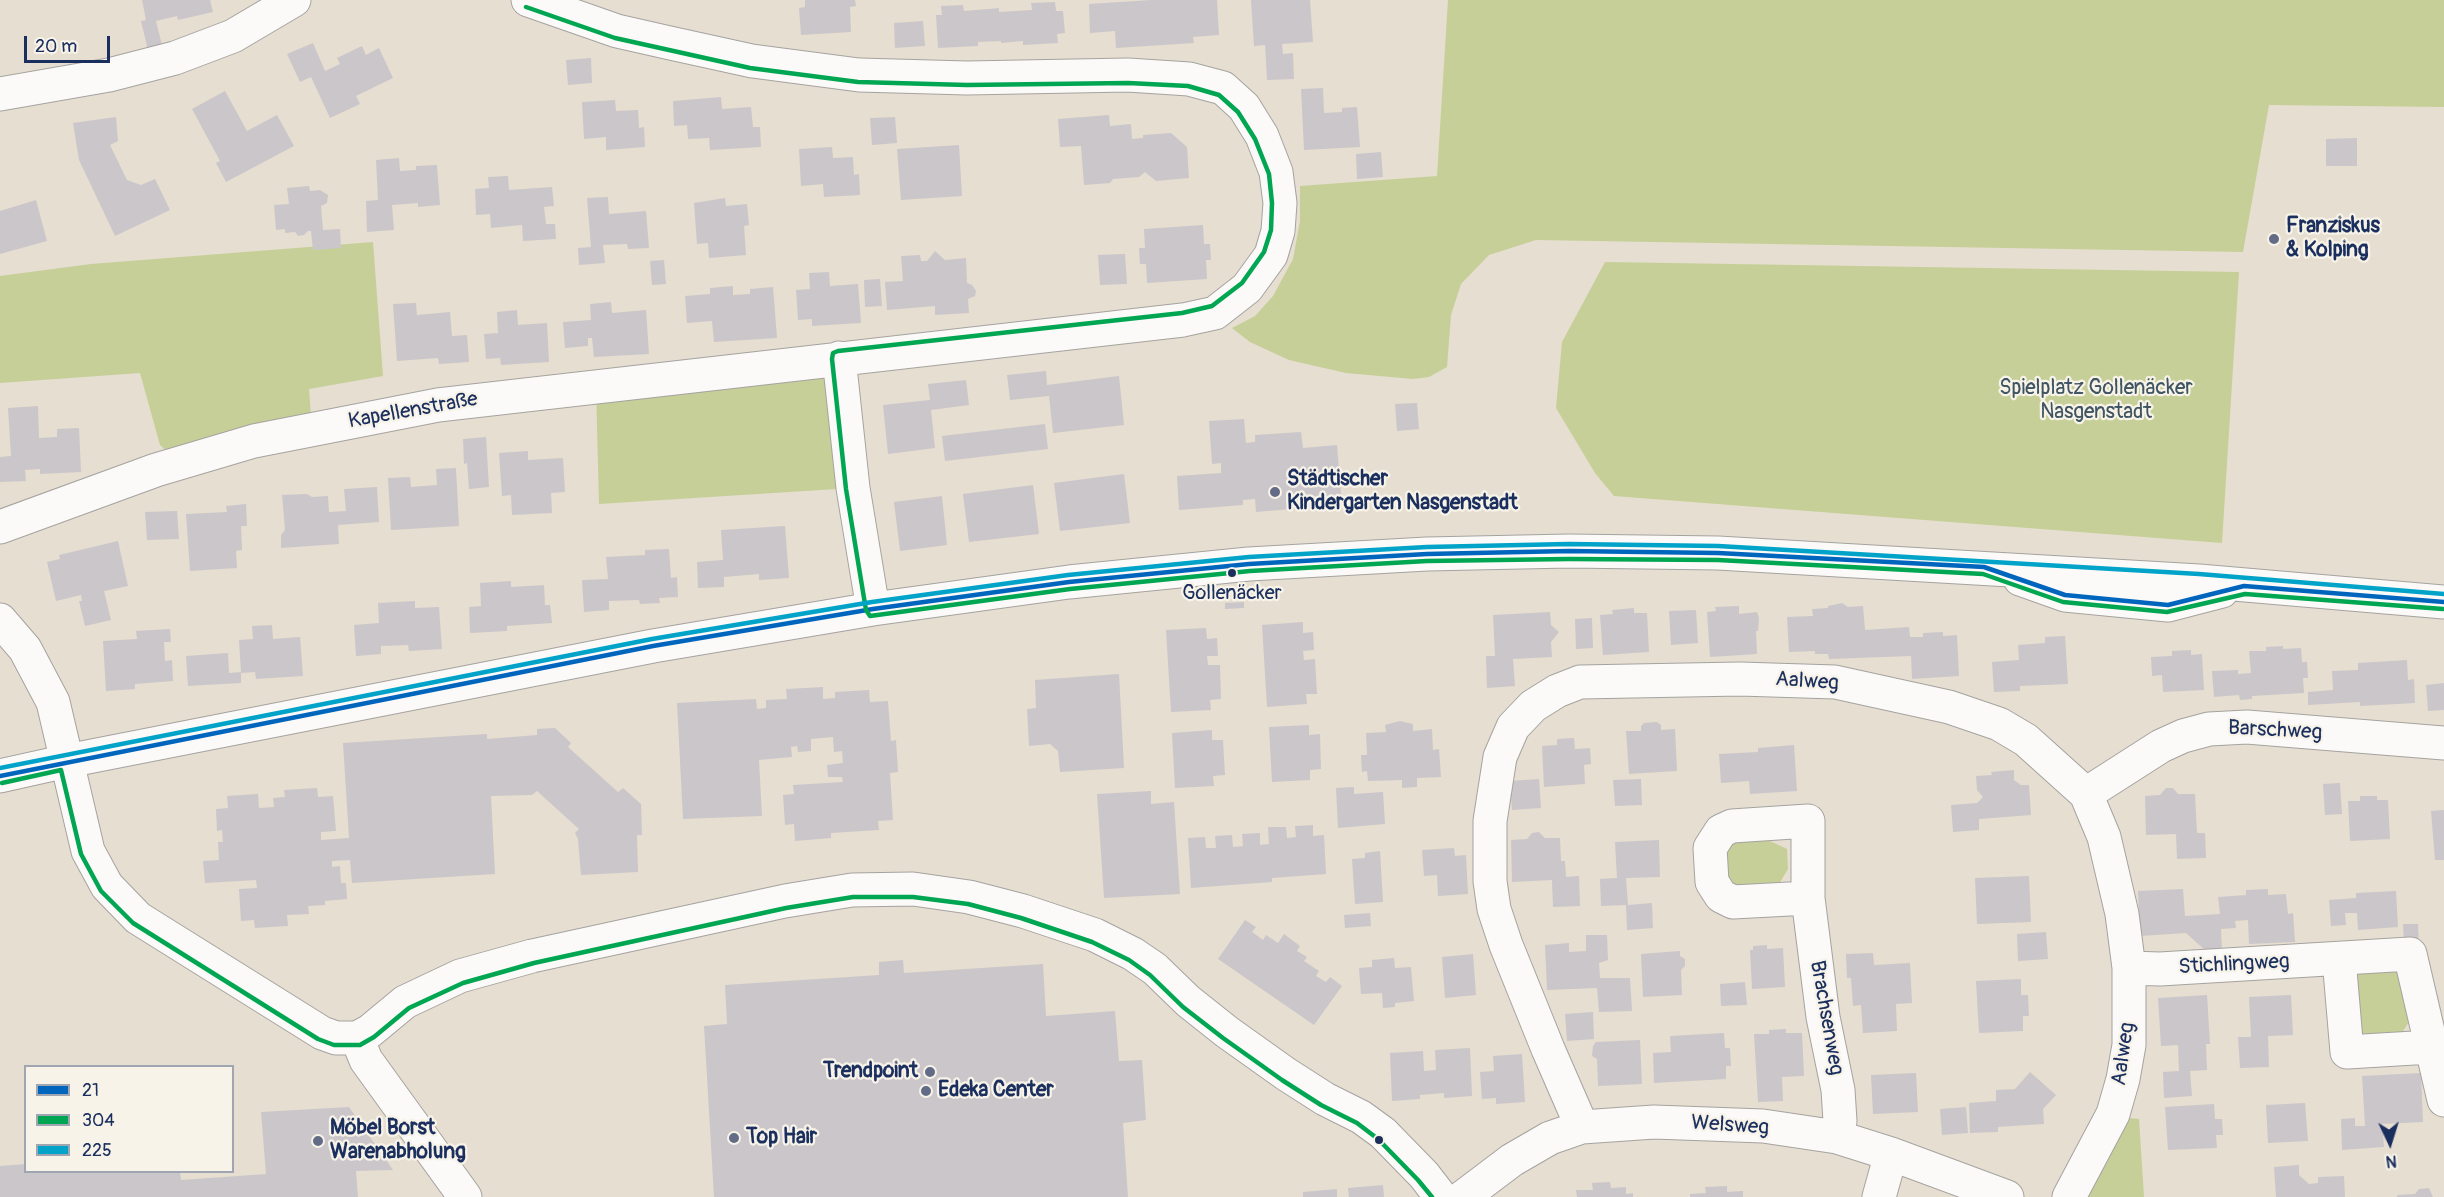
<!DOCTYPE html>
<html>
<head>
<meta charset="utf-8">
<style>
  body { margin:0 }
  #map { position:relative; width:2444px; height:1197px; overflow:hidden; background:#e6ded0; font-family:Pangolin,sans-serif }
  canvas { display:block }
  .legend { position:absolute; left:24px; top:1065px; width:210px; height:108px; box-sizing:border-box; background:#f7f3e8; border:2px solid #9fa5b1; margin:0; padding:8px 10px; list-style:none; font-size:18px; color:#1b2f5e }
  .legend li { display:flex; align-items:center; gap:12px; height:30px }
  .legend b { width:30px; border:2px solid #9fa5b1 }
  .north { position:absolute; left:2360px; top:1113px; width:60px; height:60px; -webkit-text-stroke:4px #f7f3e8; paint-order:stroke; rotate:176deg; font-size:16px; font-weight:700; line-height:24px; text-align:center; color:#1b2f5e }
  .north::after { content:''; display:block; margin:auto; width:21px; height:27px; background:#1b2f5e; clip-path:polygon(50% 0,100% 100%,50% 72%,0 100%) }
  .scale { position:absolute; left:24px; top:36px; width:86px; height:27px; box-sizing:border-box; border:3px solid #1b2f5e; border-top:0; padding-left:8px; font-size:18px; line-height:21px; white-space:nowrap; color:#1b2f5e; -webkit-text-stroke:4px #f7f3e8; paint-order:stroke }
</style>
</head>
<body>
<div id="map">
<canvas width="2444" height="1197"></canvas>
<ul class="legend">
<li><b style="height:8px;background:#0065bd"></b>21</li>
<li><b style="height:8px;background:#00a651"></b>304</li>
<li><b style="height:8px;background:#01a3c8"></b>225</li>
</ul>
<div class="north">N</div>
<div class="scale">20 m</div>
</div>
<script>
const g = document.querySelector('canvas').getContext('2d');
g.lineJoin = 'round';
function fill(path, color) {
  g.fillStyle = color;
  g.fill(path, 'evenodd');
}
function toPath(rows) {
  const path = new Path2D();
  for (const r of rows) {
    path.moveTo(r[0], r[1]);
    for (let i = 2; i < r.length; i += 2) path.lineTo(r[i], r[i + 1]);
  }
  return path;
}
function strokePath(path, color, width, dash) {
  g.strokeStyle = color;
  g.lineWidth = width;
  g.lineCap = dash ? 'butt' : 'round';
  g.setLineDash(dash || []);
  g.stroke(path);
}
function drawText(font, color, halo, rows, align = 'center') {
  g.font = font + ' Pangolin,sans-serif';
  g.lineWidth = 4.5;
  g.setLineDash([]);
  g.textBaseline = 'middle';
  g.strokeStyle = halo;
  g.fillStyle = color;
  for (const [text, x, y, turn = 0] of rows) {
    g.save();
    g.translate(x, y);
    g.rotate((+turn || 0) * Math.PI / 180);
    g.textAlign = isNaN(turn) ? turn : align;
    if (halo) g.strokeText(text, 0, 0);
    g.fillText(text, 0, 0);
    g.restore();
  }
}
const green = toPath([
  [1448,0,2444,0,2444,107,2269,105,2243,252,1536,240,1489,255,1461,284,1451,315,1447,367,1429,377,1413,379,1346,373,1289,360,1250,342,1232,328,1255,316,1273,296,1293,259,1300,221,1300,186,1437,176],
  [373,242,383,376,309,389,311,416,171,455,160,445,140,373,0,383,0,276,91,264],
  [1605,262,2239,272,2222,543,1614,496,1595,473,1556,408,1562,342],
  [839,358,853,488,599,504,596,386],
  [1768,840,1787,849,1788,869,1779,884,1726,887,1727,841],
  [2379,968,2398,972,2410,1020,2400,1036,2376,1043,2357,1033,2354,976],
  [2118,1117,2139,1119,2144,1197,2085,1197]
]);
const building = toPath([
  [142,0,210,0,213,12,178,20,177,16,156,21,162,45,148,50,141,21,146,20],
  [805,0,855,0,856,6,850,7,851,32,801,35,799,8,805,7],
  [1151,0,1217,0,1219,35,1193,37,1194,43,1116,48,1115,31,1090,33,1089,4],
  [1251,0,1310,0,1313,42,1282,44,1283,54,1293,53,1294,79,1267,80,1265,45,1254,46],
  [1055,2,1056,11,1063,11,1065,33,1057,34,1058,43,1023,45,1023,41,1001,43,1001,41,978,42,978,46,938,48,936,15,942,15,941,6,963,5,964,11,999,8,999,12,1032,10,1031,3],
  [923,21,925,46,895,48,894,23],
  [313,43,325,71,340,64,337,58,362,46,366,55,379,48,393,78,356,96,360,104,330,118,311,77,300,82,287,54],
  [591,58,592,83,568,85,566,60],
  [1323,88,1324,113,1342,112,1342,108,1357,107,1360,147,1304,150,1301,89],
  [225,91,247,131,277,115,294,146,226,182,216,163,220,161,192,109],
  [721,97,722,109,751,107,753,127,760,127,761,147,710,150,709,138,688,139,687,125,674,126,673,101],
  [615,100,616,111,638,110,639,128,644,127,645,147,606,150,606,137,584,139,582,102],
  [1109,115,1110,126,1131,124,1132,139,1143,138,1143,135,1171,133,1187,147,1189,178,1156,181,1145,172,1139,177,1113,179,1110,183,1084,185,1081,146,1060,147,1058,119],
  [116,117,118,141,110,145,127,180,141,185,155,179,170,210,115,236,79,160,73,123],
  [895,117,897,143,872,145,870,118],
  [2357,138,2357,166,2326,166,2326,139],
  [959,145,962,196,901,200,897,149],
  [832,147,833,158,853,157,854,175,859,174,860,195,824,197,823,184,801,186,799,149],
  [1381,152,1383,177,1357,179,1356,154],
  [399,158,400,171,416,170,416,166,437,165,440,205,418,207,418,203,392,205,394,230,367,232,366,201,378,200,376,160],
  [508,176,509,190,552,187,554,206,544,207,546,224,555,224,556,239,523,241,522,225,491,228,490,214,476,215,475,189,489,188,488,177],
  [309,186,310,191,320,190,328,195,327,203,321,206,323,230,340,229,341,248,313,250,311,231,308,231,304,235,298,236,295,232,285,233,285,229,276,230,274,205,289,204,287,188],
  [608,197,609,214,646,211,649,248,628,249,627,244,603,245,605,263,579,265,578,248,591,247,587,198],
  [725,198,726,206,747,204,749,225,744,226,746,255,709,258,708,243,697,244,694,203],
  [36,200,47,241,0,254,0,211],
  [1203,225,1204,244,1210,244,1211,260,1206,260,1207,279,1147,283,1146,264,1140,264,1139,248,1145,248,1144,229],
  [935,251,945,260,966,258,967,283,972,285,976,291,975,296,968,299,969,313,935,315,935,306,887,310,885,282,903,281,901,256,920,255,921,261,927,261],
  [1125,254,1127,284,1100,285,1098,255],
  [664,260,666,284,652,285,650,261],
  [829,272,830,286,858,284,861,323,812,326,812,319,798,320,796,290,810,289,809,273],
  [880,279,882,306,865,307,864,280],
  [733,286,733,295,750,294,750,289,773,287,777,338,714,342,712,321,687,323,685,296,710,294,710,288],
  [611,302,612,313,646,310,649,354,594,357,592,338,588,338,588,346,565,348,563,322,591,320,590,304],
  [416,303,417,315,450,312,452,336,467,335,469,362,439,364,438,358,397,361,393,304],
  [517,310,518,325,547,323,549,362,501,365,500,358,486,359,484,334,498,333,497,312],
  [1046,371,1047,385,1119,376,1124,425,1053,433,1049,396,1010,400,1007,375],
  [966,380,969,405,931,410,935,448,888,454,883,405,930,400,928,384],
  [1417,403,1419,429,1397,431,1395,404],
  [38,406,39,438,57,437,57,429,79,428,81,472,40,474,40,469,25,470,26,481,0,482,0,457,11,456,8,408],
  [1244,419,1246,443,1255,442,1255,435,1301,432,1303,448,1337,445,1342,505,1304,508,1303,503,1291,504,1292,509,1256,512,1255,499,1243,500,1243,505,1179,510,1177,476,1221,473,1221,463,1212,464,1209,421],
  [1045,424,1048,449,945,461,942,436],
  [486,437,489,487,469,489,467,463,464,464,463,439],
  [528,451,528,460,563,458,565,492,551,493,552,513,512,515,511,495,502,496,499,453],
  [456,468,459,526,391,530,388,478,410,477,411,487,437,485,436,469],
  [1124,474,1130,523,1060,531,1054,483],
  [1033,485,1039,534,969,542,963,494],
  [377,487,379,522,338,525,339,544,281,548,281,535,285,530,282,495,307,494,312,497,328,496,329,512,346,511,344,489],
  [942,496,947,545,900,551,894,502],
  [246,504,247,526,241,526,242,550,236,551,237,568,190,571,186,514,227,512,226,506],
  [177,511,179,539,147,540,145,512],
  [785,526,789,578,759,580,759,574,724,577,724,587,698,588,697,562,723,560,721,530],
  [118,541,128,586,104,591,111,620,85,626,79,601,82,601,81,595,56,601,47,562,60,559,59,555],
  [669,549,671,578,677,577,678,597,659,598,660,603,640,604,639,600,609,601,609,610,584,612,582,580,608,579,606,557,645,555,645,550],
  [511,581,511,587,544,585,545,605,550,605,552,623,507,626,507,631,470,633,469,607,481,606,480,583],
  [415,601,415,608,439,607,442,649,409,651,408,645,381,646,381,654,356,656,354,625,379,623,378,603],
  [1244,602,1244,608,1225,609,1225,603],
  [1842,603,1848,607,1863,606,1865,630,1909,627,1910,637,1923,637,1923,633,1943,632,1943,636,1957,635,1959,676,1912,679,1911,656,1829,659,1828,654,1815,654,1815,651,1789,652,1787,617,1813,616,1812,609,1828,608,1828,606],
  [1739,606,1739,614,1757,612,1759,618,1758,631,1756,631,1757,654,1710,657,1707,612,1716,611,1715,607],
  [1634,608,1634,613,1647,613,1649,652,1603,655,1600,615,1613,614,1612,610],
  [1696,610,1698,643,1671,645,1669,611],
  [1550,612,1551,625,1559,632,1551,642,1552,657,1513,659,1515,686,1487,688,1486,656,1495,656,1493,615],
  [1592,618,1593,648,1576,649,1575,619],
  [1303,622,1303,633,1313,632,1314,650,1303,651,1304,660,1315,659,1317,694,1306,694,1307,704,1267,707,1262,625],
  [272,625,273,639,300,637,303,676,256,679,255,672,241,673,239,640,253,639,252,626],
  [1206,628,1207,639,1217,638,1218,656,1207,656,1208,665,1220,665,1221,699,1210,700,1211,710,1171,712,1166,630],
  [170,629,171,642,164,642,165,661,172,660,173,681,135,684,135,689,106,691,103,641,137,639,136,631],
  [2065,636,2068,684,2020,686,2020,691,1994,692,1992,662,2019,660,2018,645,2045,643,2045,637],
  [2283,646,2283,649,2301,648,2302,662,2307,662,2308,678,2303,678,2304,693,2252,696,2252,699,2240,700,2239,695,2214,697,2212,671,2238,670,2238,674,2251,673,2249,651,2266,651,2266,647],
  [2191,650,2191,655,2202,654,2204,690,2163,692,2162,675,2152,676,2151,657,2172,656,2172,651],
  [228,653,229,673,241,672,241,683,188,686,186,656],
  [2407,660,2408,680,2414,679,2415,703,2360,706,2360,702,2308,705,2308,692,2333,690,2332,671,2358,670,2358,663],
  [1119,674,1124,768,1060,772,1058,751,1050,744,1029,746,1027,709,1036,708,1035,680],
  [2444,683,2444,710,2428,711,2426,685],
  [823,687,823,699,835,698,835,692,869,690,870,702,888,701,891,741,896,740,898,772,890,773,893,820,878,821,879,830,831,833,831,838,795,841,794,824,785,825,783,795,794,794,793,785,843,782,842,777,828,777,827,765,843,763,842,751,834,752,833,737,811,739,811,751,798,752,797,746,791,747,792,757,759,760,762,816,683,819,677,703,756,699,757,709,766,708,766,700,787,699,786,689],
  [1400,721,1413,724,1413,731,1432,729,1433,750,1439,749,1441,777,1417,778,1417,787,1402,788,1402,780,1368,781,1367,771,1362,772,1361,755,1367,755,1366,733,1386,732,1385,725],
  [1657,722,1661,725,1661,730,1675,729,1677,771,1629,774,1626,731,1641,731,1641,726,1644,723],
  [1309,725,1309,735,1320,734,1321,769,1310,770,1310,780,1272,782,1269,727],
  [555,728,571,743,568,747,618,792,623,788,641,804,642,835,637,835,638,872,581,875,578,839,575,833,579,829,537,791,532,795,491,796,495,874,352,883,350,860,332,861,332,867,340,866,341,883,346,883,347,899,325,901,325,905,308,906,309,914,287,915,288,926,255,928,254,920,241,921,239,889,257,888,256,880,205,883,203,861,219,860,218,842,223,842,222,830,217,831,216,809,228,808,227,796,258,794,259,808,274,807,273,798,285,797,284,790,317,788,318,797,333,796,336,831,321,832,321,840,349,838,343,743,487,734,487,739,537,735,537,729],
  [1212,730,1212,740,1223,740,1225,775,1213,776,1214,786,1175,788,1172,733],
  [1574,738,1575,749,1590,748,1591,764,1584,765,1585,784,1544,787,1542,746,1557,745,1557,739],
  [1794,745,1797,791,1750,794,1749,781,1721,783,1719,754,1758,752,1758,748],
  [2014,770,2014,780,2021,785,2029,785,2031,815,1979,819,1979,830,1953,832,1951,805,1977,803,1983,797,1977,790,1976,776,1992,775,1991,772],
  [1539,779,1541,808,1512,810,1510,781],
  [1641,779,1642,805,1615,806,1613,780],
  [2340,783,2342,814,2325,815,2323,784],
  [1354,787,1354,794,1383,792,1385,824,1338,828,1336,788],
  [2166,788,2173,788,2178,794,2195,794,2197,833,2205,833,2206,858,2177,859,2176,834,2146,835,2145,796,2160,795],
  [1151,791,1151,804,1174,802,1180,894,1104,898,1097,794],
  [2360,796,2377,796,2377,800,2388,800,2390,839,2350,841,2348,801,2360,801],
  [2444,810,2444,860,2435,860,2431,811],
  [1313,825,1313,836,1324,835,1326,874,1272,878,1272,882,1191,888,1188,838,1205,837,1206,848,1216,848,1215,836,1232,835,1233,847,1243,846,1242,834,1260,833,1260,845,1269,844,1268,827,1286,827,1287,838,1296,837,1295,826],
  [1539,832,1545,838,1560,838,1561,861,1565,861,1566,877,1579,876,1580,906,1553,907,1552,880,1512,882,1511,840,1527,839,1532,833],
  [1659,840,1660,877,1626,878,1628,905,1652,903,1653,928,1627,930,1626,905,1601,906,1600,879,1617,878,1615,842],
  [1454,848,1455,856,1466,855,1468,894,1438,896,1437,875,1424,876,1422,850],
  [1380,851,1383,902,1355,904,1352,859,1365,858,1365,853],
  [2029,876,2031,922,1977,924,1975,878],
  [2183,889,2185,916,2220,914,2218,897,2246,895,2246,890,2268,889,2268,895,2286,894,2288,914,2293,913,2295,942,2249,944,2248,920,2235,921,2236,928,2221,929,2222,950,2206,951,2186,933,2140,936,2138,891],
  [2396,891,2398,927,2358,930,2357,913,2345,913,2346,925,2331,926,2329,900,2356,898,2356,893],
  [1370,913,1371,926,1345,928,1344,915],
  [1245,920,1256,927,1252,932,1263,940,1266,935,1278,943,1284,934,1300,946,1297,951,1307,957,1304,961,1319,971,1316,976,1326,982,1330,977,1342,986,1314,1025,1218,959],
  [2403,924,2418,924,2419,945,2404,945],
  [2046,932,2048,959,2018,961,2017,934],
  [1586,935,1607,935,1608,960,1599,963,1600,978,1630,978,1632,1011,1599,1012,1597,988,1547,990,1545,945,1569,943,1569,952,1586,951],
  [1767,945,1767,949,1783,948,1785,987,1752,989,1750,950,1753,950,1753,946],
  [1680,951,1680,956,1685,959,1685,966,1681,970,1682,995,1643,997,1641,954],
  [1873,953,1874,965,1910,963,1912,1003,1896,1004,1897,1031,1863,1033,1861,1005,1853,1006,1851,978,1847,978,1846,954],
  [1473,954,1476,995,1445,998,1442,957],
  [1394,958,1395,968,1411,967,1414,1001,1395,1003,1395,1007,1383,1008,1382,993,1361,994,1359,968,1372,967,1372,960],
  [903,960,904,973,1043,964,1046,1016,1115,1011,1119,1061,1142,1060,1146,1120,1123,1123,1128,1197,714,1197,704,1026,727,1024,725,985,879,975,879,962],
  [2021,979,2021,995,2028,995,2029,1016,2023,1016,2023,1031,1979,1033,1976,981],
  [1745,982,1747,1005,1721,1006,1720,984],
  [2207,995,2210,1044,2206,1044,2207,1070,2190,1071,2192,1096,2164,1098,2163,1072,2179,1071,2178,1045,2161,1046,2158,998],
  [2291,995,2293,1035,2268,1036,2269,1067,2240,1068,2238,1037,2251,1037,2249,997],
  [1593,1012,1594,1039,1567,1041,1565,1014],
  [1786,1029,1786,1033,1802,1033,1804,1076,1782,1077,1783,1101,1758,1102,1754,1034,1769,1034,1769,1030],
  [1724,1033,1725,1048,1730,1048,1731,1066,1726,1066,1726,1079,1654,1083,1653,1053,1671,1052,1670,1036],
  [1640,1040,1642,1084,1598,1086,1597,1059,1592,1056,1593,1046,1596,1042],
  [1470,1048,1472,1096,1444,1098,1444,1093,1420,1095,1420,1099,1392,1101,1390,1053,1423,1051,1424,1071,1436,1070,1435,1050],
  [1522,1054,1525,1102,1496,1104,1496,1098,1482,1099,1480,1072,1494,1071,1493,1056],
  [2030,1072,2056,1095,2043,1109,2044,1124,1998,1127,1998,1132,1970,1133,1969,1103,1996,1101,1996,1090,2015,1089],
  [1916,1073,1918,1112,1873,1114,1871,1075],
  [2421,1073,2423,1122,2382,1124,2384,1147,2342,1150,2341,1119,2355,1118,2355,1126,2365,1126,2362,1076],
  [2305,1103,2308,1141,2268,1143,2266,1105],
  [2214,1104,2215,1119,2222,1119,2223,1135,2216,1135,2217,1148,2168,1150,2165,1107],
  [349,1107,393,1170,356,1171,358,1197,0,1197,0,1166,26,1164,26,1172,180,1172,181,1180,266,1174,261,1112],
  [1966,1107,1968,1133,1942,1135,1940,1109],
  [2299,1165,2299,1175,2309,1184,2318,1183,2318,1177,2344,1176,2345,1197,2276,1197,2274,1167],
  [1610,1182,1611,1188,1626,1187,1626,1194,1633,1193,1633,1197,1577,1197,1576,1190,1593,1190,1592,1183],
  [1383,1185,1384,1197,1349,1197,1348,1188],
  [1727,1186,1727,1192,1743,1191,1743,1197,1690,1197,1690,1194,1706,1193,1705,1187],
  [2429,1188,2433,1197,2397,1197,2397,1195,2415,1194,2419,1189],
  [1337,1189,1337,1197,1303,1197,1303,1192]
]);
const minor = toPath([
  [0,94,109,75,175,58,233,36,294,0],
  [839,358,853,488,873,609],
  [0,527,156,470,254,441,438,405,1183,320,1215,313,1247,288,1271,255,1278,231,1280,203,1276,172,1262,136,1244,107,1223,88,1189,79,1128,75,967,78,859,75,752,61,670,43,617,31,528,0],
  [2020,579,2065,595,2168,605,2222,591],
  [0,620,25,649,53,702,88,851,107,886,138,918,322,1033,336,1038,357,1038,370,1031,405,1002,460,976,532,956,785,901,852,890,913,889,969,897,1023,911,1095,935,1133,954,1155,969,1188,1001,1227,1032,1286,1074,1325,1099,1361,1117,1383,1133,1424,1175,1441,1197],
  [0,776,67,761,653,646,873,609,1069,582,1249,564,1427,554,1569,551,1718,553,2199,581,2444,602],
  [2086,794,2161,746,2183,736,2209,729,2247,727,2444,743],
  [1808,898,1733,902,1721,896,1712,882,1710,848,1721,831,1732,826,1808,821,1808,898,1823,1017,1838,1090,1840,1121,1837,1137],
  [2339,959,2347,1052,2431,1047],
  [2129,968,2160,969,2410,954,2444,1100],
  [357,1038,366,1060,465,1197],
  [1582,1127,1548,1049,1506,945,1494,909,1490,881,1490,821,1500,757,1513,727,1533,706,1557,691,1580,682,1740,679,1835,682,1949,707,1999,724,2026,740,2086,794,2104,837,2122,914,2129,968,2129,1045,2123,1079,2113,1114,2069,1197],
  [1463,1197,1512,1160,1550,1138,1582,1127,1654,1122,1763,1126,1837,1137,1891,1154,2007,1197],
  [1879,1197,1891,1154]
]);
const bus1 = toPath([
  [0,776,653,646,873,609,1069,582,1249,564,1427,554,1569,551,1718,553,1984,567,2065,595,2168,605,2244,586,2444,602]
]);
const bus2 = toPath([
  [526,7,615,38,750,68,858,82,967,85,1128,83,1188,86,1219,95,1238,112,1255,139,1269,174,1272,203,1271,230,1264,252,1242,283,1212,306,1182,313,838,351,833,353,832,359,846,489,866,610,870,616,1070,589,1250,571,1427,561,1569,559,1718,560,1983,574,2063,602,2167,612,2245,594,2443,609],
  [2,783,61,770,81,854,101,891,133,923,318,1039,334,1045,360,1045,374,1037,409,1008,463,983,534,963,786,908,853,897,913,897,968,904,1021,918,1092,942,1129,960,1150,975,1183,1007,1223,1038,1282,1080,1321,1105,1357,1123,1378,1139,1418,1180,1432,1197]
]);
const bus3 = toPath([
  [0,768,652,639,872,602,1068,575,1249,557,1427,547,1569,544,1718,546,2199,574,2444,594]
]);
const markers = [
  [2274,239,6,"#626c86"],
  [1275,492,6,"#626c86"],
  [1232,573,5,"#1b2f5e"],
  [930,1072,6,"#626c86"],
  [926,1091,6,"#626c86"],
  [734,1138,6,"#626c86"],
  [1379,1140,5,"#1b2f5e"],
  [318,1141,6,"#626c86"]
];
const busNames = [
  ["Gollenäcker",1232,594]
];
const poiNames = [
  ["Franziskus",2286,227],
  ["& Kolping",2286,251],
  ["Städtischer",1287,480],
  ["Kindergarten Nasgenstadt",1287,504],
  ["Trendpoint",918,1072,"right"],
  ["Edeka Center",938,1091],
  ["Möbel Borst",330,1129],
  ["Warenabholung",330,1153],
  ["Top Hair",746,1138]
];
const parkNames = [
  ["Spielplatz Gollenäcker",2096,389],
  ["Nasgenstadt",2096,413]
];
const streetNames = [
  ["Kapellenstraße",413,411,-10],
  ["Aalweg",1807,682,4],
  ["Barschweg",2275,731,3],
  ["Stichlingweg",2234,965,-3],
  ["Brachsenweg",1826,1018,80],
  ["Aalweg",2124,1054,-82],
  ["Welsweg",1730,1126,4]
];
fill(green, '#c6cf97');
fill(building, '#cbc6ca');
strokePath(minor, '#a5a3a0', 35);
strokePath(minor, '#fbfaf8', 33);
strokePath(bus1, '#0065bd', 4.5);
strokePath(bus2, '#00a651', 4.5);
strokePath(bus3, '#01a3c8', 4.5);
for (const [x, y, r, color] of markers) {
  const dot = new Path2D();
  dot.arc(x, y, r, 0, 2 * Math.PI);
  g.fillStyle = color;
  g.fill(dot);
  strokePath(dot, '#f7f3e8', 2);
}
drawText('20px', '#1b2f5e', '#f7f3e8', busNames);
drawText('bold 21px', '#1b2f5e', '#f7f3e8', poiNames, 'left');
drawText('21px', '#3f5461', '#f7f3e8', parkNames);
drawText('21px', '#1b2f5e', '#f7f3e8', streetNames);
</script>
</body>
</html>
